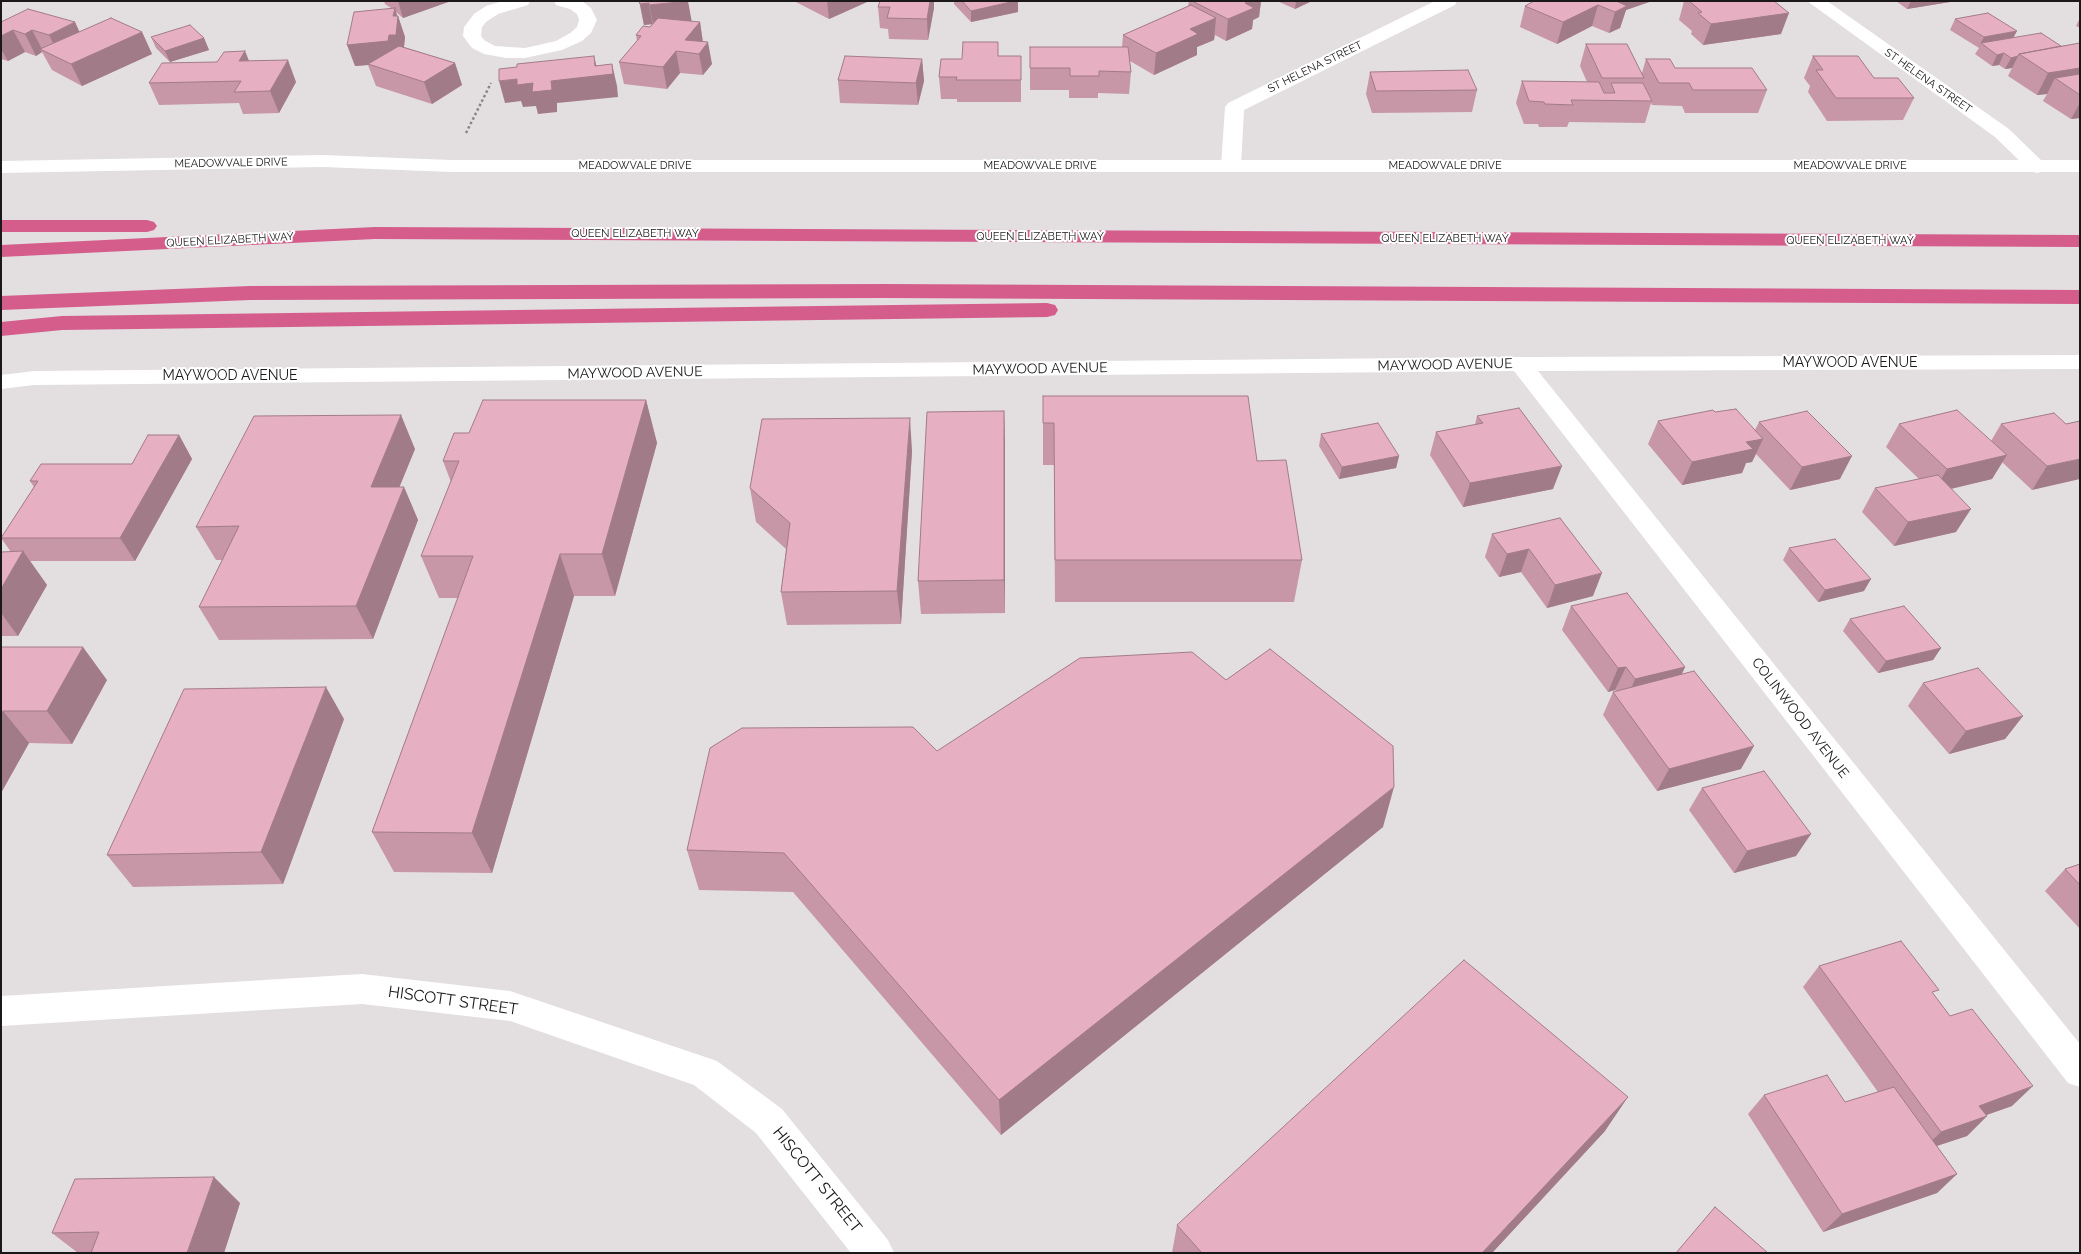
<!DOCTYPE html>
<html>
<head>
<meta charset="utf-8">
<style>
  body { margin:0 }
  #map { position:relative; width:2081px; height:1254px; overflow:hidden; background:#e3dedf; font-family:Raleway,sans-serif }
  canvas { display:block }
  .frame { position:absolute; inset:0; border:2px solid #1a1818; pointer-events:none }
</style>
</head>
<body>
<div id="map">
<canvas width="2081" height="1254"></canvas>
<div class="frame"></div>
</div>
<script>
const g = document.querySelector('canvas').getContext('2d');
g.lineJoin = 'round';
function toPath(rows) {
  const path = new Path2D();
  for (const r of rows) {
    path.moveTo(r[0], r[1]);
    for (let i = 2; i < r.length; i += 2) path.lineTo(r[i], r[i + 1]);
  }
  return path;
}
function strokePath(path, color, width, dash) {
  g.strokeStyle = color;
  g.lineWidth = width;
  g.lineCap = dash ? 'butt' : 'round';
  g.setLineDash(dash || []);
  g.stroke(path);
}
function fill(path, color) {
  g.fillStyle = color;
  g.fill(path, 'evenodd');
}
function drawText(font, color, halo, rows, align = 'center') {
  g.font = font + ' Raleway,sans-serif';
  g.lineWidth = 4;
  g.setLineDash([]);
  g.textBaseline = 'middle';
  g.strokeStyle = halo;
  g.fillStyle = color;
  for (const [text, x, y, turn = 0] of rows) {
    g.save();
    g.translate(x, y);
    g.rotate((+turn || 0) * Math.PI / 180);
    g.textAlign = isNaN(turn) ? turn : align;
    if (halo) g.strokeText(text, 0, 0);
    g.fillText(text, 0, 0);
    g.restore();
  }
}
const path = toPath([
  [466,133,491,83]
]);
const street = toPath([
  [503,1,530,1,528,5,498,14,486,22,482,27,481,36,484,40,495,46,525,48,556,41,570,33,577,27,579,20,577,14,570,9,556,5,554,1,582,1,591,8,597,20,591,33,582,41,562,50,525,58,506,58,484,54,472,48,463,36,464,27,474,14,486,6,503,1],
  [1435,1,1457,1,1455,5,1244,110,1241,166,1238,170,1231,172,1224,170,1221,166,1225,107,1228,103,1435,1],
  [1807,1,1827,1,2009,129,2044,163,2047,167,2044,171,2037,173,2030,171,1995,137,1807,1],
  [2080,355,2080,369,1538,371,2080,1044,2080,1087,2068,1083,1514,371,34,385,1,389,1,375,34,371,1520,357,2080,355],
  [362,974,510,991,717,1061,782,1109,888,1240,894,1253,851,1253,756,1133,694,1085,510,1021,362,1004,1,1026,1,996,362,974]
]);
const secondary = toPath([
  [323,155,451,160,2080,160,2080,172,451,172,323,167,1,173,1,161,323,155]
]);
const highway = toPath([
  [1,220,147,220,154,222,157,226,154,230,147,232,1,232,1,220],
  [375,227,2080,235,2080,247,375,239,1,257,1,245,375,227],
  [885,284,2080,290,2080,304,885,298,250,300,1,310,1,296,250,286,885,284],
  [1047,303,1055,305,1058,310,1055,315,1047,317,62,330,1,336,1,322,62,316,1047,303]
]);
const wall = toPath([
  [384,1,451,1,403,18,396,12,397,16,398,16,405,37,404,47,455,63,462,85,432,104,376,86,368,65,355,66,391,8,385,4],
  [639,1,692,22,700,22,703,42,712,64,703,75,680,73,667,89,624,84,619,62,637,41,636,35,650,27,652,24,644,25],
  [794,1,866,1,867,2,829,19],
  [880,1,934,1,934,8,928,40,889,39,888,29,880,28,878,7],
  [954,1,1018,1,1018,12,971,22,954,4],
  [1189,1,1261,1,1259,17,1253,20,1252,29,1226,41,1215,35,1214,40,1197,47,1197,55,1154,75,1130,61,1131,72,1129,94,1098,93,1098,98,1069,98,1069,90,1030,90,1030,47,1122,47,1123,35,1188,6],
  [1277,1,1312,1,1295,9],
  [1652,1,1626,10,1620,28,1609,33,1592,26,1557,44,1520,27,1525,6],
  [1684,1,1775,1,1781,34,1703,45,1691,34,1692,31,1679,20],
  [1896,1,1956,1,1907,9],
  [2080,18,2080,28,2076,26],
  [1955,19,2013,38,2061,46,2080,43,2080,118,2071,119,2043,101,2047,94,2037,95,2008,76,2012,68,2005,69,1999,65,1992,66,1975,54,1979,48,1950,30],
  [1,22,75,22,79,32,142,32,152,54,82,86,52,70,42,52,36,56,25,52,8,61,1,59],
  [151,37,204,38,209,50,170,62,156,48],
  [1586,44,1642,73,1646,59,1675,68,1767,90,1758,113,1685,113,1682,106,1652,105,1651,103,1645,123,1569,122,1567,127,1539,127,1538,124,1524,124,1516,103,1522,81,1587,82,1580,66],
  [1021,56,1021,102,957,102,957,99,941,99,939,77,962,59],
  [1813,56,1874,78,1914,98,1903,120,1827,121,1808,92,1810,86,1804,78],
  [922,59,924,81,918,105,840,103,838,80],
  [249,61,296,82,279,113,243,114,239,103,159,105,149,83,217,62],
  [1370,72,1477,90,1472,112,1372,113,1366,94],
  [1043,396,1257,461,1302,560,1294,602,1055,602,1054,465,1043,465],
  [646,400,657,443,615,596,574,596,492,873,394,872,372,832,458,598,439,598,421,556,451,482,443,461,469,433],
  [1004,411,1005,445,1005,613,921,614,918,581],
  [1715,412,1755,430,1759,422,1840,479,1790,490,1756,454,1752,462,1746,463,1742,473,1682,485,1648,444,1658,421],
  [1477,416,1553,489,1463,507,1430,455,1436,432,1475,425],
  [2080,421,2032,490,2002,462,1992,479,1951,489,1956,532,1894,546,1862,512,1875,488,1919,479,1886,447,1899,424,1991,441,2001,424,2066,424],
  [1321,434,1399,456,1396,468,1339,479,1319,446],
  [179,435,192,459,135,561,30,561,47,585,18,636,1,636,1,552,11,552,1,538,34,487,30,481,132,464],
  [415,449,399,487,404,487,418,520,373,639,219,640,199,607,222,560,216,560,196,527],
  [912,451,901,624,787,625,781,592,786,549,756,522,750,488],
  [1560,518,1593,596,1547,608,1521,572,1499,577,1485,557,1492,534],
  [1789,548,1864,591,1818,602,1783,560],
  [1571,606,1685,667,1682,674,1741,769,1657,791,1603,715,1613,692,1616,691,1615,690,1608,692,1562,630],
  [1850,619,1941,648,1933,660,1878,673,1843,631],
  [1,647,107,680,72,744,29,743,1,793],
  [1923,683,2023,716,2005,739,1949,754,1908,706],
  [344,719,283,884,133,887,107,855],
  [1702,788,1796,856,1734,873,1689,810],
  [1383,827,1001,1135,793,892,699,890,687,850],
  [2080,864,2080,929,2045,891,2065,869],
  [1819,966,1934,995,2012,1106,1986,1115,1987,1116,1967,1136,1937,1146,1957,1174,1937,1193,1823,1232,1748,1114,1764,1095,1845,1102,1878,1092,1803,987],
  [1605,1131,1492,1253,1172,1253,1177,1225],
  [240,1203,224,1253,78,1253,52,1233]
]);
const shadedWall = toPath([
  [398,1,451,1,403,18],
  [688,1,692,23,653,27,649,5],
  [827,1,866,1,867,2,829,19],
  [930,1,934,1,934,8,928,40,927,19],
  [1015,1,1018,1,1018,12,971,22,971,11],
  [1250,1,1261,1,1259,17,1253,20,1252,29,1226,41,1228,19,1245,3],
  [1296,1,1312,1,1295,9],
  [1616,1,1652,1,1626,10,1620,28,1609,33,1615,12],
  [1771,1,1775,1,1770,15,1789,13,1781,34,1703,45,1711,24],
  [1911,1,1956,1,1907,9],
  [649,3,653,24,644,25,640,4],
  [1598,5,1592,26,1557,44,1563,22],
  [395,8,398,19,398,16,405,37,403,56,368,64,368,65,355,66,347,45,389,35],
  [1216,18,1214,40,1197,47,1197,55,1154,75,1156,53,1190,29],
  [75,22,85,44,60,57,49,35],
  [700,22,703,44,685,40],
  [13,30,25,52,8,61,1,49,1,36],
  [32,30,42,49,40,49,42,52,36,56,25,34],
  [2017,31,2011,42,1981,43,1978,48,1984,37],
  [142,32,152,54,82,86,71,64],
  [204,38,209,50,170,62,165,51],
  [708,42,712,64,703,75,699,54],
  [245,51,254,73,239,61],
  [676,51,680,73,667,89,663,67],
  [2004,53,1999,65,1992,66,1997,55],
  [594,56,599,76,612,64,617,86,618,97,557,103,557,112,538,114,536,106,523,107,521,101,505,103,499,81,517,79,533,83,551,81,595,66],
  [2018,56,2012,68,2005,69,2011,58],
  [922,59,924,81,918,105,916,83],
  [288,60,296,82,279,113,270,91],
  [455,63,462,85,432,104,424,82],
  [2080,68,2080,88,2055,78,2047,94,2037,95,2048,73],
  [2080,103,2080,118,2071,119],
  [646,400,657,443,615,596,602,554],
  [1004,411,1005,445,1005,613,1004,580],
  [401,415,415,449,386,520,371,487],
  [910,418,912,451,901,624,897,591],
  [179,435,192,459,135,561,120,538],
  [1763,439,1752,462,1746,463,1742,473,1682,485,1692,462,1746,442],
  [2007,455,1992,479,1933,493,1947,469],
  [1399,456,1396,468,1339,479,1342,467],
  [1852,456,1840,479,1790,490,1802,467],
  [2080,459,2080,479,2032,490,2047,466],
  [1562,466,1553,489,1463,507,1470,483],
  [404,487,418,520,373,639,356,606],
  [1971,509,1956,532,1894,546,1908,522],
  [1529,549,1521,572,1499,577,1507,554],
  [23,551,47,585,18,636,1,613,1,589],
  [560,554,574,596,492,873,472,833],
  [1602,573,1593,596,1547,608,1555,585],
  [1871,579,1864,591,1818,602,1825,590],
  [83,647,107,680,72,744,47,711],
  [1941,648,1933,660,1878,673,1886,661],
  [1626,667,1615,690,1608,692,1618,668],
  [1685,667,1674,690,1625,703,1635,679],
  [326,687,344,719,283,884,261,852],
  [3,711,29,743,1,793,1,714],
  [2023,716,2005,739,1949,754,1966,731],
  [1754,746,1741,769,1657,791,1669,769],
  [1394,787,1383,827,1001,1135,999,1100],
  [1811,834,1796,856,1734,873,1747,851],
  [2033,1086,2012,1106,1958,1125,1979,1106],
  [1628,1097,1605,1131,1492,1253,1482,1253],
  [1987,1116,1967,1136,1921,1151,1941,1132],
  [1957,1174,1937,1193,1823,1232,1842,1214],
  [214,1177,240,1203,224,1253,187,1253]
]);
const building = toPath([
  [639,1,688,1,649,5,649,3,640,4,639,1],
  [880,1,930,1,927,19,887,18,890,7,878,7,880,1],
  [962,1,1015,1,971,11,962,1],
  [1192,1,1250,1,1245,3,1254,8,1228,19,1192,1],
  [1534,1,1616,1,1627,6,1615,12,1598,5,1563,22,1525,6,1534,1],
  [1689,1,1774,1,1789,13,1711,24,1698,13,1702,12,1689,1],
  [1191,5,1216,18,1190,29,1198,34,1156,53,1123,35,1191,5],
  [395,8,393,16,398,16,396,35,389,35,388,41,347,45,354,12,395,8],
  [28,9,75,22,49,35,32,30,25,34,13,30,1,36,1,22,28,9],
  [1988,13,2017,31,1984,37,1955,19,1988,13],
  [111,18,142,32,71,64,40,49,111,18],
  [658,18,700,22,685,40,708,42,699,54,676,51,663,67,619,62,641,36,636,35,643,26,650,27,658,18],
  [190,25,204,38,165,51,151,37,190,25],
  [2041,33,2061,46,2019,54,2018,56,2011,58,2004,53,1997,55,1981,43,2041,33],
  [963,42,998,42,998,56,1021,56,1021,80,956,80,957,77,939,77,941,59,962,59,963,42],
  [2080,43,2080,68,2048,73,2019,54,2080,43],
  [1586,44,1627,44,1644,78,1602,78,1586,44],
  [399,46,455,63,424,82,368,64,399,46],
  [1030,47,1128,47,1131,72,1099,71,1099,76,1070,76,1070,68,1030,68,1030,47],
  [245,51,239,61,288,60,270,91,234,92,241,81,149,83,162,63,217,62,224,52,245,51],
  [594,56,595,66,612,64,613,74,551,81,552,90,532,92,533,83,517,85,517,79,499,81,499,69,517,67,517,64,594,56],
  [845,56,922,59,916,83,838,80,845,56],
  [1813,56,1858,56,1874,78,1898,78,1914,98,1836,98,1816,70,1823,70,1813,56],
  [1646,59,1670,59,1675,68,1752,68,1767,90,1693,90,1689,83,1659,83,1646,59],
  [1468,70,1477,90,1376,91,1370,72,1468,70],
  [2080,74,2080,95,2055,78,2080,74],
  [1522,81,1599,82,1604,93,1615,93,1611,83,1643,83,1652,101,1571,100,1573,105,1545,104,1544,102,1529,101,1522,81],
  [1043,396,1248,396,1257,461,1286,460,1302,560,1055,560,1054,423,1043,423,1043,396],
  [483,400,646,400,602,554,560,554,472,833,372,832,473,556,421,556,459,461,443,461,454,433,469,433,483,400],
  [1519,408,1562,466,1470,483,1436,432,1483,423,1477,416,1519,408],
  [1736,409,1763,439,1746,442,1753,449,1692,462,1658,421,1713,410,1715,412,1736,409],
  [1957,410,2007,455,1947,469,1899,424,1957,410],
  [1004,411,1004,580,918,581,927,412,1004,411],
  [1807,411,1852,456,1802,467,1759,422,1807,411],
  [2054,413,2066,424,2080,421,2080,459,2047,466,2001,424,2054,413],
  [401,415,371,487,404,487,356,606,199,607,239,526,196,527,254,416,401,415],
  [910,418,897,591,781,592,790,523,750,488,762,419,910,418],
  [1378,423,1399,456,1342,467,1321,434,1378,423],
  [148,435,179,435,120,538,1,538,38,481,30,481,41,464,132,464,148,435],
  [1938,475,1971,509,1908,522,1875,488,1938,475],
  [1560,518,1602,573,1555,585,1529,549,1507,554,1492,534,1560,518],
  [1835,539,1871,579,1825,590,1789,548,1835,539],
  [23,551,1,589,1,552,23,551],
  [1627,593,1685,667,1635,679,1626,667,1618,668,1571,606,1627,593],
  [1904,606,1941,648,1886,661,1850,619,1904,606],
  [1,647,83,647,47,711,3,711,1,714,1,647],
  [1270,649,1393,746,1394,787,999,1100,784,853,687,850,710,748,742,728,913,727,937,751,1080,658,1192,652,1226,680,1270,649],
  [1978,668,2023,716,1966,731,1923,683,1978,668],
  [1694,671,1754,746,1669,769,1613,692,1694,671],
  [326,687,261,852,107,855,184,689,326,687],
  [1764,771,1811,834,1747,851,1702,788,1764,771],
  [2080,864,2080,885,2065,869,2080,864],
  [1901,941,1939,990,1932,992,1950,1016,1972,1009,2033,1086,1979,1106,1987,1116,1941,1132,1819,966,1901,941],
  [1464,960,1628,1097,1482,1253,1202,1253,1177,1225,1464,960],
  [1827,1075,1845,1102,1894,1087,1957,1174,1842,1214,1764,1095,1827,1075],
  [214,1177,187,1253,91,1253,99,1232,52,1233,75,1179,214,1177],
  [1715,1207,1768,1253,1676,1253,1715,1207]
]);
const farStreetnames = [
  ["ST HELENA STREET",1315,67,-26],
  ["ST HELENA STREET",1928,81,35],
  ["MEADOWVALE DRIVE",231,163,-1],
  ["MEADOWVALE DRIVE",635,166],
  ["MEADOWVALE DRIVE",1040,166],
  ["MEADOWVALE DRIVE",1445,166],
  ["MEADOWVALE DRIVE",1850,166],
  ["QUEEN ELIZABETH WAY",635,234],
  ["QUEEN ELIZABETH WAY",1040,237],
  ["QUEEN ELIZABETH WAY",1445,239],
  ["QUEEN ELIZABETH WAY",230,240,-3],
  ["QUEEN ELIZABETH WAY",1850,241]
];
const streetNames = [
  ["MAYWOOD AVENUE",1850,363],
  ["MAYWOOD AVENUE",1445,365,-1],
  ["MAYWOOD AVENUE",1040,369,-1],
  ["MAYWOOD AVENUE",635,373,-1],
  ["MAYWOOD AVENUE",230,376],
  ["COLINWOOD AVENUE",1800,718,52]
];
const nearStreetnames = [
  ["HISCOTT STREET",453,1001,8],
  ["HISCOTT STREET",817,1180,51]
];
strokePath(path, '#898586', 2.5, [2.5, 2.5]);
fill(street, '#fff');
fill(secondary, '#fff');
fill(highway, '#d45d8b');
fill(wall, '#c797a7');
fill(shadedWall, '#a27b88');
fill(building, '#e7b0c2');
strokePath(building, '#a27b88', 1);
drawText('11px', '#1a1818', '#fff', farStreetnames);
drawText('14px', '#1a1818', '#fff', streetNames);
drawText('16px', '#1a1818', '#fff', nearStreetnames);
</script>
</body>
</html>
